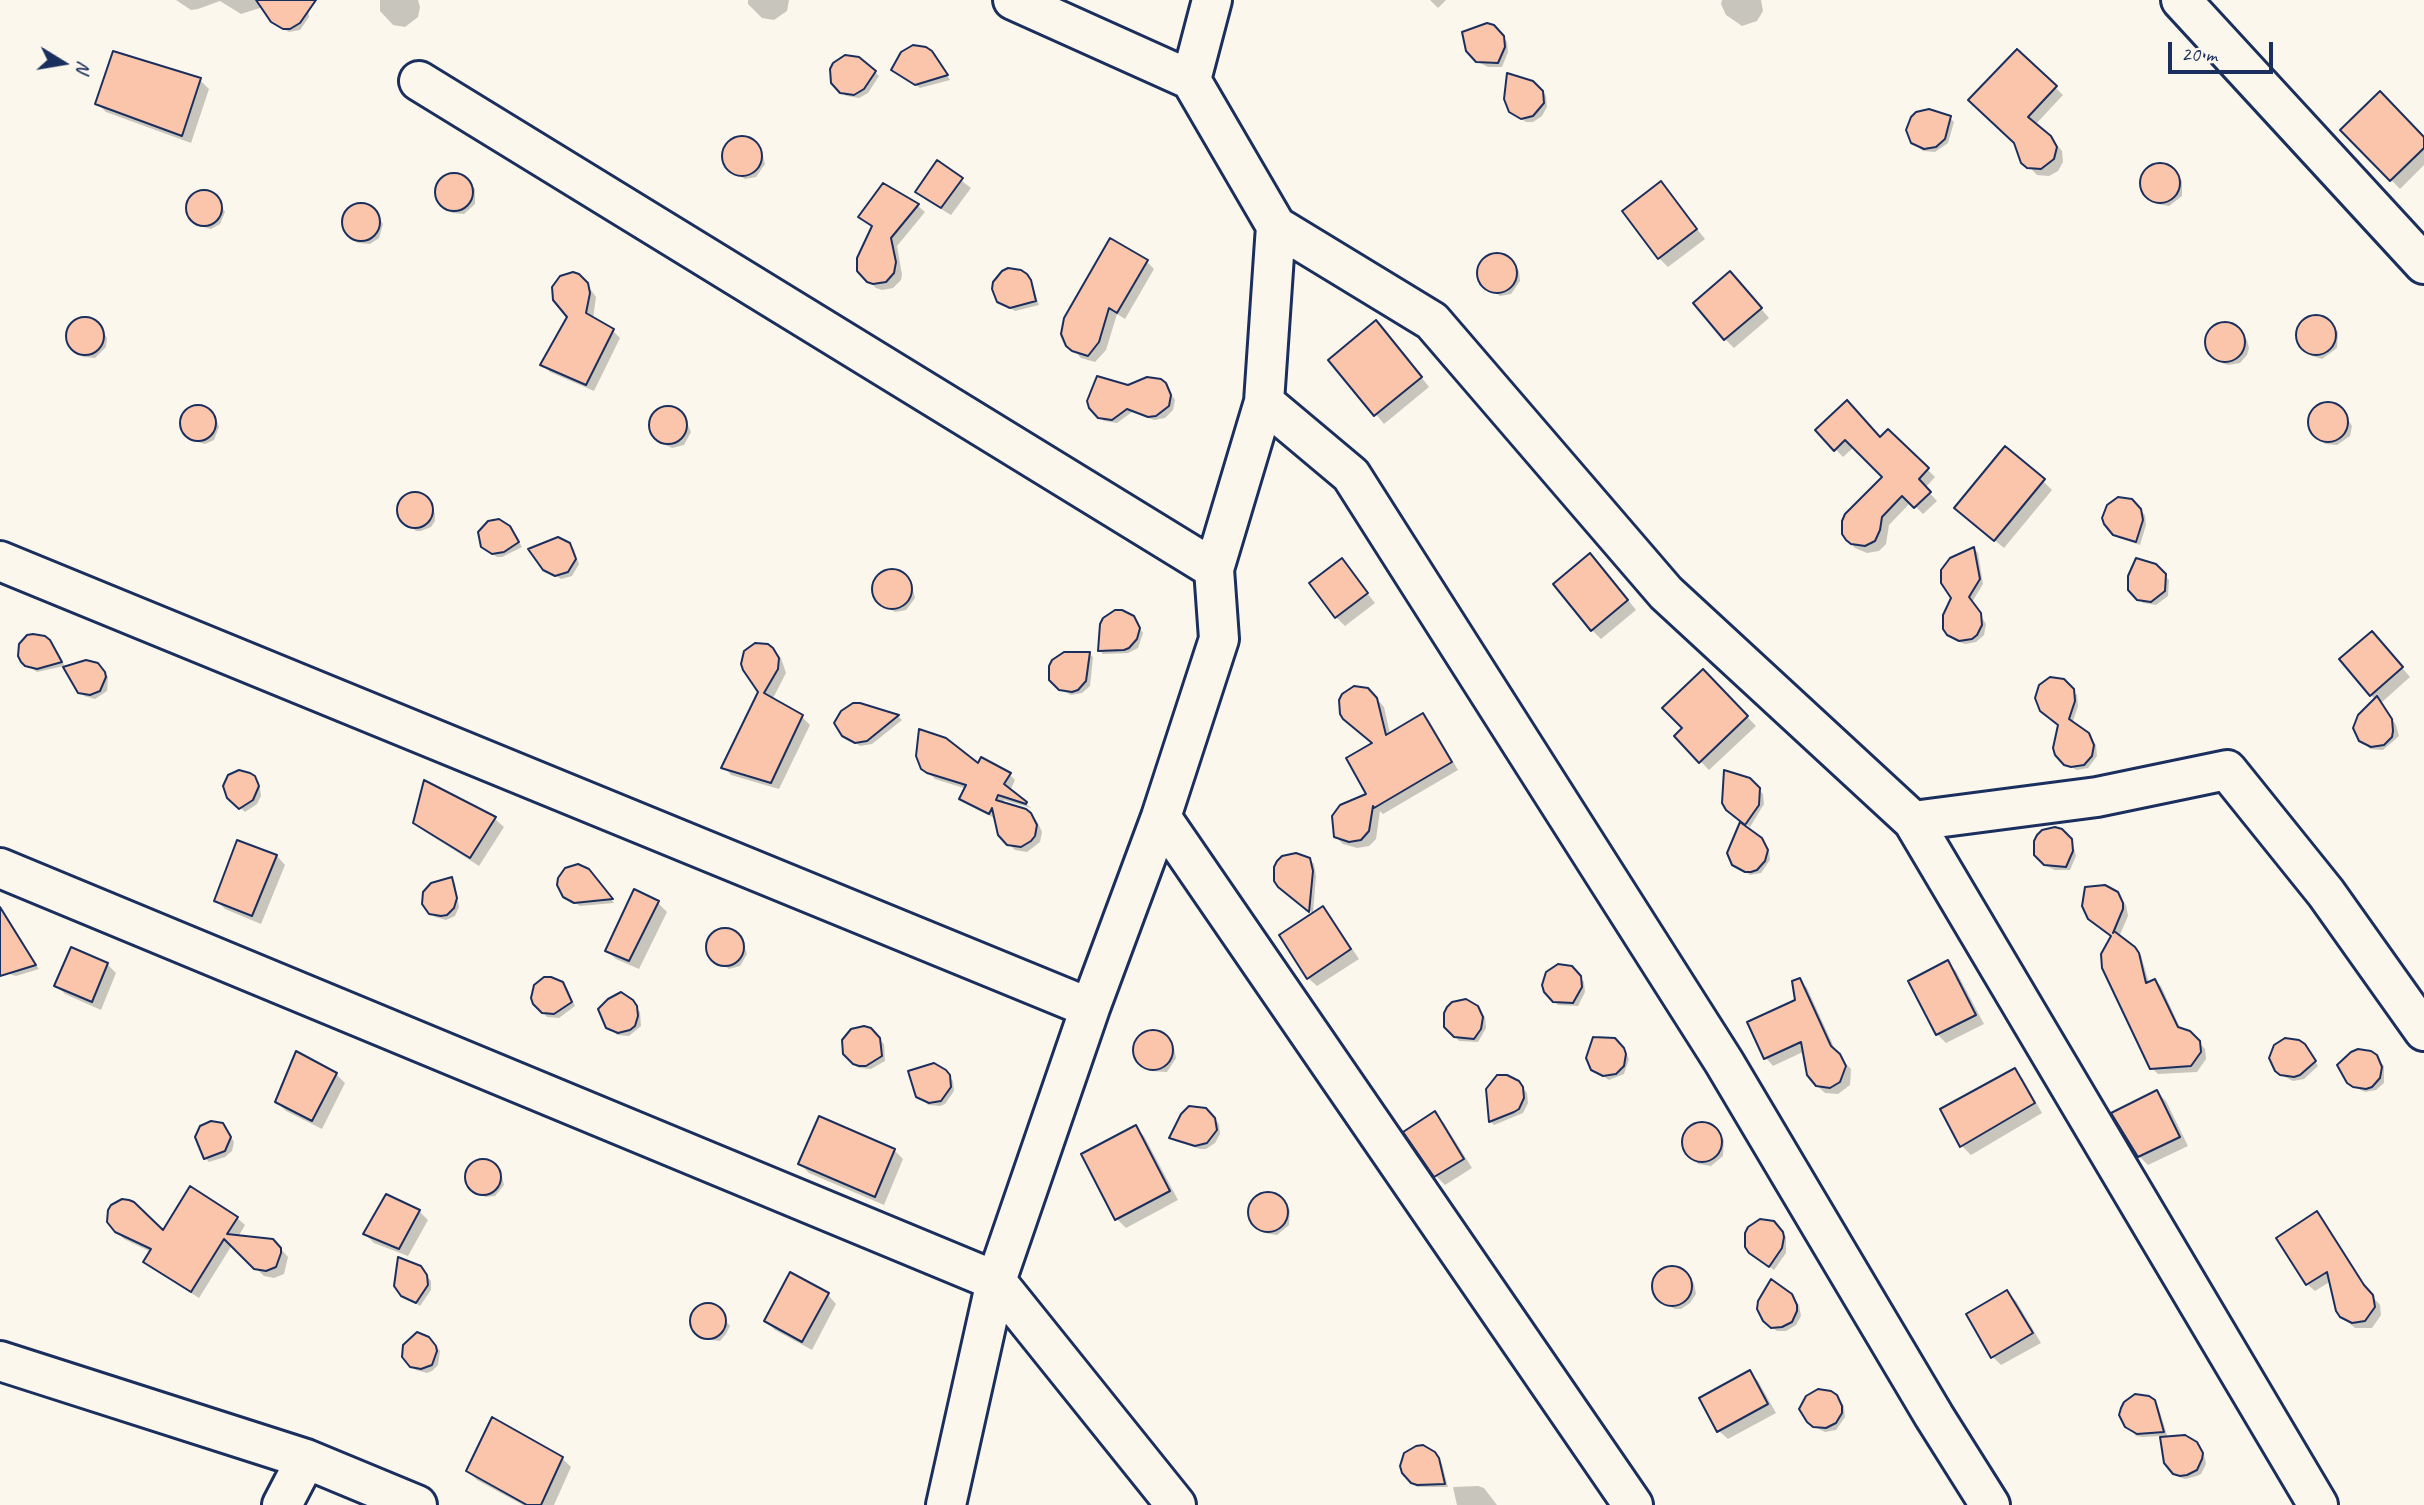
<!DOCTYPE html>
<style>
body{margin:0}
#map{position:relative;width:2424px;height:1505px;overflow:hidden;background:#fbf7ec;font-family:Caveat,sans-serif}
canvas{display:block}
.north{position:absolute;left:28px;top:28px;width:70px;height:70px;-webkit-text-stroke:5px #fbf7ec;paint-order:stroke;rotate:101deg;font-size:19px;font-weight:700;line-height:28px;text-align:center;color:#1b2f5e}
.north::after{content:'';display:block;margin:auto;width:24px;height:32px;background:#1b2f5e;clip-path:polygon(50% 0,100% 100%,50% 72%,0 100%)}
.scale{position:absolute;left:2168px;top:42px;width:105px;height:32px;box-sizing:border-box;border:4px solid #1b2f5e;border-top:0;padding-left:9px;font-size:21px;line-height:24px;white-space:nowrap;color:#1b2f5e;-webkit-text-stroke:5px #fbf7ec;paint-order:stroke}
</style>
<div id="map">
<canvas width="2424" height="1505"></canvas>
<div class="north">N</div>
<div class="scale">20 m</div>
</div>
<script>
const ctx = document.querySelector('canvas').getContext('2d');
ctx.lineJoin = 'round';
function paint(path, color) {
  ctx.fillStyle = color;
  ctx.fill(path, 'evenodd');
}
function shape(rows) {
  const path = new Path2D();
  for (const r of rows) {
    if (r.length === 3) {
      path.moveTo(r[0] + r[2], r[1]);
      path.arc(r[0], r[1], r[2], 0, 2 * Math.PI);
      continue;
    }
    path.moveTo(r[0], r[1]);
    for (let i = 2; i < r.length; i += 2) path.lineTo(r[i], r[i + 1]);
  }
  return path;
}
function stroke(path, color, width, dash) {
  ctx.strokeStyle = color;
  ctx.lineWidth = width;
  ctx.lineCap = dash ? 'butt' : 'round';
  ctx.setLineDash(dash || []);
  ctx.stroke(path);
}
const shadow = shape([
 [176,0,302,0,308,7,309,17,300,30,289,32,277,26,263,7,241,14,220,1,198,9,191,10],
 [380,0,418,0,420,7,418,17,405,27,393,25,380,11],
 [748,0,789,0,787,11,774,20,762,18,748,4],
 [1430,0,1446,0,1438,8],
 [1722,0,1761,0,1763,11,1757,21,1742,26,1726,15,1721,4],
 [1493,27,1507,42,1508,52,1502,67,1488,67,1476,61],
 [2017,51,2063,95,2035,125,2050,137,2062,151,2063,162,2058,171,2049,176,2037,175,2019,156],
 [936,57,950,80,920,88,893,70],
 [875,72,879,76,868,93,859,98,846,96,832,82],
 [200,80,209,89,191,143,106,112,97,103],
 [1543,91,1546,96,1547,107,1542,116,1533,122,1526,122,1510,111],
 [1950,118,1954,122,1948,143,1935,152,1923,151,1913,142],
 [2343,130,2424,139,2424,165,2400,189],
 [744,138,761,148,765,164,756,177,745,179,728,169,725,163,725,151,732,140],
 [937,162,971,188,951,215,926,200,918,191],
 [2156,165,2169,167,2182,181,2182,196,2169,206,2157,204,2144,190,2143,177,2146,172],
 [449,175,462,176,475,189,475,204,464,214,452,213,439,200,437,194,440,182],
 [1661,184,1705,239,1668,267,1659,258],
 [883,186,918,206,925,212,897,246,902,275,901,280,893,288,882,290,876,288,868,280,873,228,860,217],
 [202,192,217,198,225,212,220,224,211,229,200,226,189,213,189,201,192,197],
 [356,206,368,207,373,210,383,224,379,238,370,244,358,243,354,240,343,224,347,213],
 [1493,255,1505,256,1519,271,1520,281,1511,294,1500,296,1483,285,1478,274,1482,262],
 [1147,262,1154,269,1125,319,1117,314,1106,350,1095,362,1081,358,1064,340],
 [583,279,596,297,593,319,612,330,620,338,594,391,550,372,542,364,569,317],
 [1031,280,1039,305,1015,311,999,301],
 [1739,283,1769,318,1734,348,1725,339],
 [2311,317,2324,318,2338,332,2337,348,2322,359,2312,356,2299,341,2298,329,2301,323],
 [86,318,97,323,107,338,106,347,95,358,83,357,69,343,68,331,75,321],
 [2221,324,2234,326,2247,340,2249,348,2247,355,2240,363,2228,365,2222,363,2209,349,2208,336,2216,326],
 [1385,331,1429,387,1384,424,1331,360],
 [1165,384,1175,400,1173,410,1165,418,1154,420,1132,412,1117,423,1104,421,1099,417,1128,387],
 [2328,403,2342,410,2352,426,2350,436,2337,445,2325,444,2311,429,2310,423,2314,412],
 [196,407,207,410,211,413,216,418,219,427,214,440,205,444,194,441,183,427,183,416,186,412],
 [670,408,685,418,691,432,684,445,672,448,661,443,651,427,651,421,658,411],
 [1817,430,1881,439,1888,431,1935,477,1925,488,1937,501,1923,514,1911,502,1889,525,1886,544,1879,551,1867,553,1855,548,1847,539,1885,477,1854,447,1843,457],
 [2043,481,2052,490,2004,548,1965,516],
 [418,494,432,505,435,514,435,521,431,527,421,531,416,531,407,524,402,520,399,509,408,496],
 [2131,500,2145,515,2146,525,2140,545,2119,538,2106,524],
 [513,532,522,547,502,557,497,557,488,551],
 [569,544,574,549,579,564,572,576,561,579,545,569],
 [1974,549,1978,553,1983,584,1972,602,1986,624,1984,635,1976,642,1965,644,1959,642,1945,628],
 [1342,561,1375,603,1345,626,1336,617],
 [1599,564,1636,610,1601,639,1592,630],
 [2155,565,2169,580,2168,596,2156,605,2143,603,2130,589],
 [894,571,911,582,915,598,906,610,895,612,879,602,874,590,874,584,882,574],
 [1133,618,1143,633,1138,648,1128,653,1103,654,1099,650],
 [2380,642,2410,677,2381,703,2396,725,2399,736,2383,750,2370,749,2357,734,2376,700,2371,695],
 [53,646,66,668,101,669,108,677,107,691,95,699,84,696,64,666,37,672,27,665],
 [772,650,781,658,786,673,772,700,802,717,810,725,779,789,731,775,724,767,760,692],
 [1089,654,1093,657,1090,686,1082,693,1071,695,1059,689],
 [1703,671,1756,726,1709,770,1676,736,1684,729],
 [2064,681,2077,695,2078,706,2072,724,2087,735,2096,745,2097,756,2088,768,2077,770,2065,764],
 [1372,693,1384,707,1390,734,1423,715,1430,722,1458,770,1383,814,1380,811,1376,839,1369,846,1357,848,1343,844,1335,836,1368,794,1374,744],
 [860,705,898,716,902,720,872,744,860,746,844,735],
 [919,762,979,766,1009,774,1015,780,1010,791,1031,808,1004,800,1003,804,1030,815,1037,821,1042,832,1040,842,1027,852,1015,850,999,834,996,819,967,804,962,798,967,789,935,779],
 [254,778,259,782,261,796,257,804,245,812,228,797],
 [1749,780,1763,794,1764,804,1750,827,1733,813],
 [495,819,504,827,479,866,424,831,415,822],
 [1761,839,1769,850,1770,860,1761,873,1750,875,1734,864],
 [2072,840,2076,856,2070,870,2055,870,2044,865],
 [238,843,277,856,285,865,261,924,225,909,216,900],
 [1309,859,1314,864,1316,876,1313,913,1285,891],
 [593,875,614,903,580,906,564,896],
 [451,879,455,883,459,907,455,916,446,920,435,917,426,908],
 [2117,893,2126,905,2128,916,2119,937,2141,955,2149,983,2155,981,2161,986,2181,1030,2189,1032,2205,1049,2206,1059,2197,1072,2158,1074,2152,1068,2113,937,2096,925],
 [658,903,667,912,639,969,616,959,607,951],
 [1322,908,1331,917,1359,959,1317,986,1308,978],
 [726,929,742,939,747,954,740,966,729,969,713,959,709,954,708,942,715,933],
 [0,943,23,946,39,969,16,976,6,973,0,967],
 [1947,962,1956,971,1984,1024,1946,1043,1937,1034,1910,981],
 [107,964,116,973,101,1010,65,994,56,985],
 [1571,967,1584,982,1585,992,1578,1006,1558,1005,1554,1001],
 [1799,980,1807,988,1838,1056,1851,1069,1850,1085,1838,1094,1825,1093,1812,1081,1805,1051,1773,1066,1766,1058,1750,1023,1797,1001],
 [562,983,567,988,575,1006,559,1018,547,1017,534,1003],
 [1472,1003,1485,1017,1486,1028,1478,1042,1459,1041,1446,1026],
 [636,1007,640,1012,641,1026,629,1036,617,1035,604,1021],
 [870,1030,884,1044,885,1061,871,1069,859,1068,845,1053],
 [1148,1032,1161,1033,1174,1048,1176,1058,1167,1072,1149,1071,1136,1057,1135,1044,1143,1034],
 [1624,1049,1629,1059,1624,1074,1609,1080,1592,1069],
 [2308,1050,2318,1066,2304,1079,2293,1081,2281,1075],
 [2376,1057,2384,1066,2384,1083,2376,1090,2365,1092,2353,1086],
 [940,1067,953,1081,954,1091,945,1104,940,1106,928,1105,914,1090],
 [2014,1070,2023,1079,2042,1113,1971,1155,1962,1146,1942,1110],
 [336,1074,345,1083,322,1129,286,1111,277,1102],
 [1518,1082,1527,1093,1528,1103,1523,1113,1494,1125,1491,1122,1487,1089],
 [2157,1092,2166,1101,2188,1146,2148,1165,2139,1156],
 [1211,1113,1219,1124,1220,1134,1215,1143,1206,1149,1200,1149,1175,1141,1171,1138],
 [1435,1114,1444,1123,1472,1168,1445,1185,1436,1176],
 [820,1118,894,1150,903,1159,884,1205,809,1173,800,1164],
 [1697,1125,1710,1126,1724,1140,1723,1156,1711,1166,1698,1164,1685,1149,1684,1137,1692,1127],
 [1135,1128,1144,1136,1178,1200,1126,1228,1117,1219,1083,1155],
 [227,1130,234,1142,232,1151,225,1157,209,1162,205,1158],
 [487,1161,501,1172,504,1185,495,1196,485,1197,470,1186,469,1170,476,1163],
 [1264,1194,1276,1195,1290,1210,1289,1225,1277,1235,1264,1233,1251,1219,1250,1206,1253,1200],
 [419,1211,428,1220,408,1256,374,1243,365,1234],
 [2317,1213,2324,1221,2371,1295,2380,1305,2381,1315,2372,1328,2355,1328,2341,1316,2331,1281,2315,1291,2307,1284],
 [237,1218,245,1225,238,1237,281,1249,288,1257,284,1274,274,1278,264,1276,232,1245,199,1298,153,1269,145,1261,151,1252,124,1239,116,1231,163,1232],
 [1773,1223,1786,1237,1786,1253,1774,1270,1755,1256],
 [1669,1268,1681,1269,1694,1283,1696,1294,1690,1303,1681,1309,1675,1309,1664,1303,1654,1286,1658,1274],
 [424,1272,431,1281,431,1290,420,1306,402,1295],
 [2007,1292,2016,1301,2041,1343,2001,1365,1993,1357],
 [828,1295,836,1304,812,1350,775,1330,766,1321],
 [1791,1295,1799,1305,1801,1316,1796,1325,1786,1331,1777,1331,1769,1325],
 [706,1305,716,1308,730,1326,726,1334,720,1341,704,1339,692,1326,693,1315,700,1307],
 [433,1343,440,1351,438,1365,432,1371,427,1373,416,1370,411,1366],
 [1749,1372,1758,1381,1776,1413,1728,1439,1719,1431],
 [1836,1396,1844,1406,1845,1417,1836,1430,1825,1432,1813,1426],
 [2153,1401,2158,1406,2168,1438,2191,1439,2204,1454,2206,1464,2201,1474,2197,1476,2185,1479,2179,1477,2165,1462,2161,1436,2142,1437,2136,1436,2123,1421],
 [1429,1449,1442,1464,1448,1487,1417,1487,1403,1472],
 [562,1458,571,1467,554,1505,523,1505,477,1480,468,1471],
 [1478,1486,1484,1488,1497,1505,1457,1505,1453,1487]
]);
const building = shape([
 [256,0,316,0,300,23,290,29,283,29,271,22,256,0],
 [1487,23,1494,25,1504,36,1505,47,1498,63,1476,62,1466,51,1462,32,1487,23],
 [913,45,926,47,932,51,948,75,915,85,891,70,901,52,913,45],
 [2017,49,2057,86,2028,117,2051,136,2057,147,2054,159,2041,169,2027,168,2021,163,2014,143,1968,100,2017,49],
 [113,51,201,78,182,136,95,104,113,51],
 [845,55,859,57,876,71,864,89,854,95,840,93,831,83,830,69,833,63,845,55],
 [1507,73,1533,81,1543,91,1544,103,1533,116,1521,119,1509,112,1504,99,1507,73],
 [2380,91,2424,137,2424,148,2390,181,2340,130,2380,91],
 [1929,109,1951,116,1945,139,1936,147,1924,149,1911,143,1906,130,1911,117,1916,112,1929,109],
 [742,156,20],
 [937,160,963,178,941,208,915,192,937,160],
 [2160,183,20],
 [454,192,19],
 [1661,181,1697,229,1658,259,1622,211,1661,181],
 [883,183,919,204,891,238,896,262,894,273,886,282,873,284,867,282,857,271,857,258,872,226,858,217,883,183],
 [204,208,18],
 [361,222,19],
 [1110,238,1148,260,1117,313,1109,308,1099,342,1088,356,1072,351,1066,346,1061,334,1064,318,1110,238],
 [1497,273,20],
 [1008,268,1021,270,1027,274,1031,280,1036,301,1010,308,997,302,992,289,993,282,1002,271,1008,268],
 [1730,271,1762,308,1724,340,1693,303,1730,271],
 [573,272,579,274,588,283,590,293,586,313,614,329,586,385,540,365,567,317,553,300,552,287,560,276,573,272],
 [2316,335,20],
 [85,336,19],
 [1376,320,1422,377,1374,416,1328,360,1376,320],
 [2225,342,20],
 [1097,376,1128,385,1147,377,1161,379,1166,383,1171,395,1169,406,1156,416,1148,417,1127,409,1112,420,1098,418,1089,408,1087,401,1097,376],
 [1847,400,1880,437,1888,429,1929,468,1919,479,1931,492,1914,508,1902,496,1882,517,1880,530,1875,541,1865,546,1851,544,1846,540,1842,534,1842,521,1845,514,1882,477,1845,440,1834,451,1815,430,1847,400],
 [2328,422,20],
 [198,423,18],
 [668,425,19],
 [2005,446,2045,479,1994,541,1954,508,2005,446],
 [415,510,18],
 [2118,497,2132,499,2141,509,2143,520,2136,542,2113,535,2104,524,2102,518,2107,505,2118,497],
 [499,519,510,526,519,542,504,552,492,554,481,547,478,532,488,521,499,519],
 [558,537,570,543,576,559,568,572,555,576,543,570,528,549,558,537],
 [1974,547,1980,579,1969,597,1981,613,1982,625,1977,635,1972,639,1959,641,1947,635,1943,629,1943,615,1951,598,1941,583,1941,570,1950,558,1974,547],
 [1590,553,1628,600,1591,631,1553,584,1590,553],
 [1342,558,1368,593,1335,618,1309,583,1342,558],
 [2136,558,2156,564,2166,574,2165,591,2151,602,2137,600,2128,590,2128,576,2136,558],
 [892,589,20],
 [1115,610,1122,610,1134,616,1140,628,1137,639,1129,648,1124,650,1098,651,1100,624,1103,618,1115,610],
 [2372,631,2403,667,2370,696,2339,659,2372,631],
 [33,634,45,636,50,640,62,662,37,669,25,666,21,662,18,656,19,644,27,635,33,634],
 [755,643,768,644,773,648,779,658,778,669,764,693,803,715,771,783,721,768,758,692,743,670,741,664,744,651,755,643],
 [1064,652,1090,652,1086,681,1078,690,1072,692,1059,690,1049,680,1049,666,1052,660,1064,652],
 [86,660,98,663,105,672,106,677,100,691,90,695,78,693,63,667,86,660],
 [1703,669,1748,716,1699,763,1674,736,1682,728,1662,708,1703,669],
 [2050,677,2064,679,2074,689,2075,701,2069,719,2089,733,2094,745,2092,756,2084,765,2071,767,2064,765,2055,755,2053,748,2058,725,2040,711,2035,698,2039,685,2050,677],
 [1354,686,1368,688,1377,698,1386,735,1423,713,1452,762,1374,808,1373,806,1369,831,1361,840,1349,842,1334,837,1332,816,1340,805,1366,794,1346,758,1372,743,1343,719,1340,714,1339,700,1342,694,1354,686],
 [2377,696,2392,719,2393,731,2392,737,2384,745,2371,747,2359,741,2353,728,2358,715,2377,696],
 [853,703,860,703,899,715,867,741,855,743,842,736,834,723,841,711,853,703],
 [919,729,946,738,978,763,981,757,1011,773,1004,784,1027,802,1026,804,998,795,996,800,1026,809,1031,813,1037,825,1035,836,1031,841,1021,847,1007,845,998,835,992,808,989,814,959,799,966,785,927,773,921,769,916,756,919,729],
 [239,770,250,773,255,776,259,786,253,800,239,809,227,798,223,786,228,775,239,770],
 [1724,770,1750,778,1760,788,1759,805,1745,825,1726,810,1722,803,1724,770],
 [424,780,496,817,470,858,413,823,424,780],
 [1740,822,1762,838,1768,850,1765,861,1757,870,1751,872,1745,872,1732,865,1727,853,1740,822],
 [2055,827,2062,829,2072,839,2073,851,2066,867,2044,865,2034,855,2034,841,2037,835,2042,830,2055,827],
 [237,840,277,855,252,916,214,901,237,840],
 [1296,853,1310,858,1313,871,1309,912,1278,887,1274,881,1274,867,1277,861,1282,856,1296,853],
 [578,864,589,869,613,899,574,903,563,897,557,885,558,878,565,868,578,864],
 [452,877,457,898,454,908,447,915,441,916,429,914,422,904,423,892,431,883,452,877],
 [2105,885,2118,892,2123,903,2123,909,2113,933,2114,931,2135,947,2139,953,2146,983,2155,979,2178,1027,2190,1031,2200,1041,2201,1052,2191,1066,2150,1069,2102,968,2101,954,2111,936,2088,919,2082,906,2085,887,2105,885],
 [634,889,659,901,629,961,605,951,634,889],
 [1323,906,1351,949,1307,979,1279,935,1323,906],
 [0,907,36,965,0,976,0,907],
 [725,947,19],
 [71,947,108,963,92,1002,54,986,71,947],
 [1948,960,1976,1015,1936,1035,1908,981,1948,960],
 [1558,964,1572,966,1581,976,1582,987,1573,1003,1553,1002,1544,992,1542,985,1546,972,1558,964],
 [544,977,551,977,563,982,572,1002,554,1014,542,1013,533,1004,531,998,534,985,544,977],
 [1800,978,1831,1046,1840,1054,1846,1066,1840,1082,1830,1088,1816,1086,1807,1075,1801,1042,1764,1059,1747,1022,1795,1000,1792,981,1800,978],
 [621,992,633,1000,637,1006,638,1016,635,1026,630,1030,618,1033,606,1028,598,1009,608,999,621,992],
 [1466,999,1478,1006,1483,1017,1481,1029,1474,1039,1454,1037,1444,1027,1444,1013,1447,1007,1452,1002,1466,999],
 [864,1026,871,1028,880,1038,882,1056,866,1066,859,1066,853,1064,843,1054,842,1040,851,1029,864,1026],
 [1153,1050,20],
 [1593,1037,1615,1038,1624,1048,1626,1054,1624,1066,1616,1074,1603,1076,1591,1070,1586,1058,1593,1037],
 [2285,1038,2299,1040,2305,1044,2316,1061,2300,1075,2294,1077,2280,1075,2275,1071,2269,1058,2274,1045,2285,1038],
 [2358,1049,2371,1051,2377,1055,2382,1067,2380,1078,2372,1087,2366,1089,2353,1087,2347,1083,2337,1065,2351,1052,2358,1049],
 [296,1051,337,1073,312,1121,275,1102,296,1051],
 [934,1063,946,1070,950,1075,951,1087,941,1101,929,1103,916,1097,908,1071,934,1063],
 [2015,1068,2035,1103,1960,1147,1940,1109,2015,1068],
 [1497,1075,1507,1075,1519,1081,1523,1087,1524,1098,1519,1109,1514,1112,1489,1122,1486,1089,1497,1075],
 [2157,1090,2180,1137,2138,1157,2111,1113,2157,1090],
 [1189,1106,1206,1108,1215,1118,1217,1130,1207,1143,1195,1146,1169,1138,1181,1114,1189,1106],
 [1435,1111,1464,1159,1434,1177,1403,1132,1435,1111],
 [819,1116,895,1149,875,1197,798,1164,819,1116],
 [211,1121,223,1123,231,1137,225,1151,204,1159,195,1137,200,1126,211,1121],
 [1702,1142,20],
 [1136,1125,1170,1191,1115,1220,1081,1154,1136,1125],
 [483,1177,18],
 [190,1186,238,1217,227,1234,273,1239,281,1248,281,1253,276,1267,266,1271,254,1269,224,1239,191,1292,143,1262,151,1249,115,1232,107,1222,108,1210,111,1205,122,1199,129,1200,134,1202,163,1230,190,1186],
 [1268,1212,20],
 [386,1194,420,1210,399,1249,363,1234,386,1194],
 [2317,1211,2364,1285,2373,1295,2375,1307,2365,1321,2352,1323,2340,1317,2336,1311,2327,1272,2306,1285,2276,1238,2317,1211],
 [1760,1219,1774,1221,1783,1232,1784,1237,1782,1248,1769,1267,1749,1253,1745,1247,1745,1233,1748,1227,1760,1219],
 [398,1257,421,1266,427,1275,428,1285,416,1303,401,1296,394,1286,398,1257],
 [1672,1286,20],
 [790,1272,829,1293,802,1342,764,1321,790,1272],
 [1771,1279,1792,1294,1797,1305,1797,1311,1792,1322,1782,1327,1771,1328,1763,1321,1757,1309,1758,1301,1771,1279],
 [2007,1290,2033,1333,1991,1358,1966,1314,2007,1290],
 [708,1321,18],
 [417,1332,429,1337,436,1346,437,1351,432,1365,421,1369,410,1367,402,1357,403,1345,417,1332],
 [1750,1370,1768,1404,1717,1432,1699,1398,1750,1370],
 [1818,1389,1831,1391,1837,1395,1842,1406,1842,1413,1836,1423,1826,1428,1813,1427,1807,1422,1799,1409,1806,1396,1818,1389],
 [2135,1394,2149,1396,2155,1400,2164,1432,2137,1434,2125,1427,2119,1415,2121,1408,2124,1402,2135,1394],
 [492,1417,563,1457,541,1505,527,1505,466,1471,492,1417],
 [2185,1435,2197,1442,2203,1453,2202,1459,2197,1470,2187,1475,2180,1476,2173,1474,2164,1463,2160,1437,2185,1435],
 [1423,1445,1435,1452,1439,1458,1445,1484,1417,1485,1411,1483,1402,1473,1400,1466,1404,1453,1416,1446,1423,1445]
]);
const minor = shape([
 [1013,0,1191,80],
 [2181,0,2424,264],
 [419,81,1214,569],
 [1276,226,1432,321,1666,593,1913,821,2318,1505],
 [1264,402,1351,475,1724,1062,1934,1416,1990,1505],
 [0,561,1090,1008],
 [1161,817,1633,1505],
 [1913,821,2097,797,2227,770,2326,893,2424,1031],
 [0,868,996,1281,1176,1505],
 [0,1361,306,1459,417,1505],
 [282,1505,306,1459],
 [946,1505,996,1281,1090,1008,1161,817,1219,639,1214,569,1264,402,1276,226,1191,80,1212,0]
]);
paint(shadow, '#0003');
paint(building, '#fac5ab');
stroke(building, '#1b2f5e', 2);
stroke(minor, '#1b2f5e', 44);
stroke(minor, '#fbf7ec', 38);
</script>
